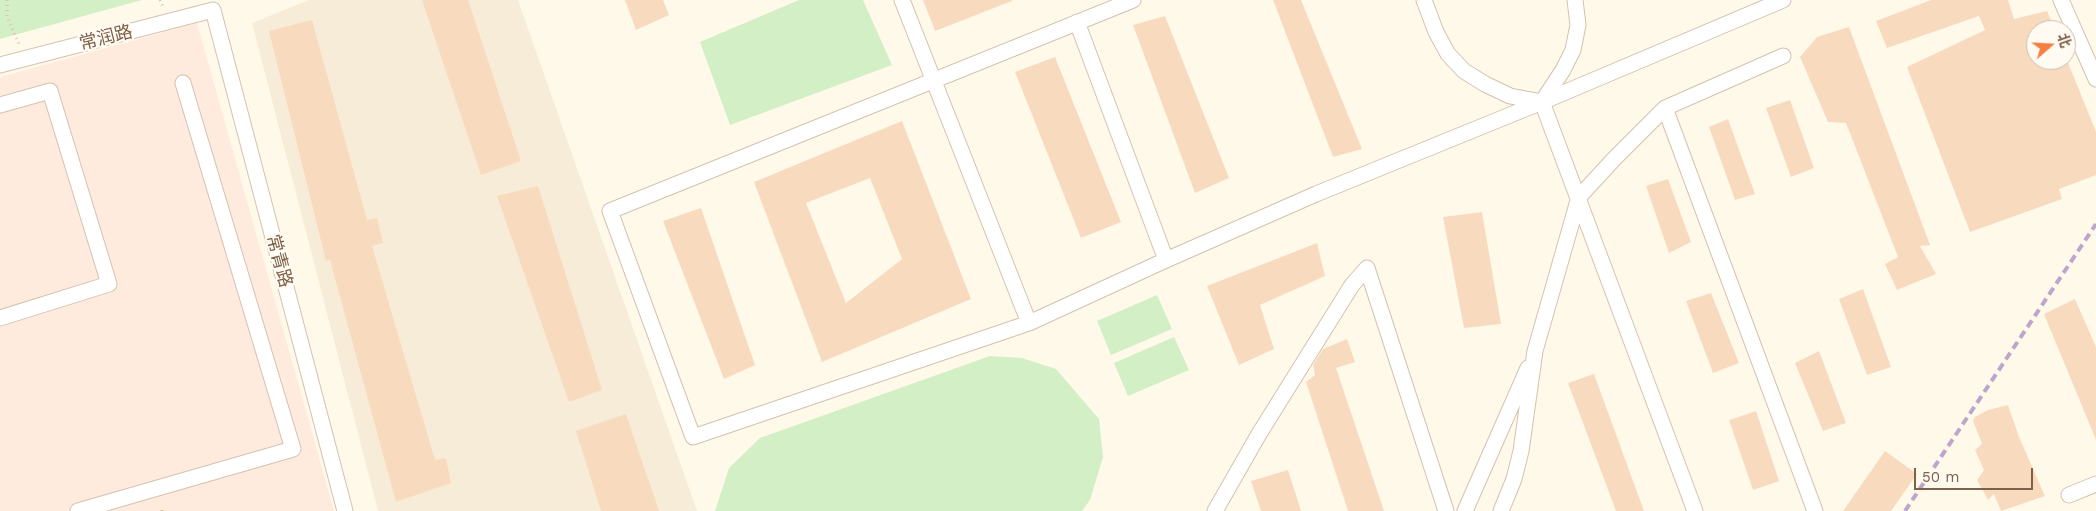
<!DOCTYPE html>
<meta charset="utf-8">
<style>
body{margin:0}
#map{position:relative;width:2096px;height:511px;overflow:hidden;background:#fff9ea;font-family:"Work Sans","Noto Sans SC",sans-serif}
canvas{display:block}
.north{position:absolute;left:2026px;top:20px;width:50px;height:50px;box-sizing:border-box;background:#fffbf3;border:1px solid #cbbdaf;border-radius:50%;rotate:71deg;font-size:14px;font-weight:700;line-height:20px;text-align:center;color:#7e6149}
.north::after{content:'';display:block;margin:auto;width:18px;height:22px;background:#f57e42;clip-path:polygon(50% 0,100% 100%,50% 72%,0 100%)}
.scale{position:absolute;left:1914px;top:468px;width:119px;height:22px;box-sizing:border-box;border:2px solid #7e6149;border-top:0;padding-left:6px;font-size:15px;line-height:18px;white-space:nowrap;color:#7e6149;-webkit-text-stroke:4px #fffbf3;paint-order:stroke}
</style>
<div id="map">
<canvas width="2096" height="511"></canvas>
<div class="north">北</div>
<div class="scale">50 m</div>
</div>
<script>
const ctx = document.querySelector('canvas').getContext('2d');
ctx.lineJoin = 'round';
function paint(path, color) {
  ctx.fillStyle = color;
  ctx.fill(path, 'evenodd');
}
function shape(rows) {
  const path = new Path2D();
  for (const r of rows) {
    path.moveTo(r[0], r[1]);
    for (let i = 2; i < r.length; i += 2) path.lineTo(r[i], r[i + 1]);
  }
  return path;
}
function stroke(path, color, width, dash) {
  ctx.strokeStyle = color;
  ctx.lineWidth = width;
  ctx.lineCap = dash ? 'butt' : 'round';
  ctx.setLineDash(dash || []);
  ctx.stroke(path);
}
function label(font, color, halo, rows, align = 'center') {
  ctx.font = font + ' "Work Sans","Noto Sans SC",sans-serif';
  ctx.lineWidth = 4.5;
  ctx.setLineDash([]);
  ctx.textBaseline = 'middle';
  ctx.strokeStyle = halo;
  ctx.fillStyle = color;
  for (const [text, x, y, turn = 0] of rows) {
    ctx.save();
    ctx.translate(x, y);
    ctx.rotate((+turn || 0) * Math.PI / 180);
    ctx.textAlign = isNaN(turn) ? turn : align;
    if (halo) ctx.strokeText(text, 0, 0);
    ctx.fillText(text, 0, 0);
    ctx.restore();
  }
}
const residential = shape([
 [309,0,518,0,697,511,378,511,252,23]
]);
const commercial = shape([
 [197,23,334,511,0,511,0,77]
]);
const green = shape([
 [0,0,142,0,0,39],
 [799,0,863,0,892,65,730,125,700,42],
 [1157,295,1172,329,1111,355,1097,321],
 [1174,337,1189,370,1128,396,1114,363],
 [990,356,1022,358,1056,369,1099,419,1103,457,1090,500,1082,511,715,511,729,468,760,438]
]);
const building = shape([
 [422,0,468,0,521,161,481,175],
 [625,0,663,0,669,15,636,30],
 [923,0,1012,0,1012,1,935,31],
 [1273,0,1301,0,1362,149,1333,157],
 [1931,0,2008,0,2014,19,2047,11,2055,30,2036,30,2036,60,2067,60,2096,132,2096,175,2059,189,2062,199,1970,232,1907,67,1985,30,1979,16,1887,48,1876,21],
 [1165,16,1229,178,1195,193,1133,25],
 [312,20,367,220,377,218,383,243,372,246,435,460,446,458,451,483,396,502,330,260,326,261,269,31],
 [1849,27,1930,245,1920,246,1936,274,1897,290,1885,264,1898,257,1846,123,1828,122,1800,57,1817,37],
 [1055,57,1121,222,1081,238,1015,72],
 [1790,100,1814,168,1791,177,1766,108],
 [1728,119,1755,194,1735,200,1709,127],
 [902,121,971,299,822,362,754,182],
 [870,178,902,259,846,303,806,203],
 [1668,179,1691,242,1669,253,1646,186],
 [538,186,602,390,569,402,497,196],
 [701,208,755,365,724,379,663,221],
 [1482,212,1501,324,1464,328,1443,217],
 [1317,243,1325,276,1260,305,1274,349,1239,365,1207,286],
 [1863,289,1891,367,1867,375,1839,299],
 [1711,293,1739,363,1713,373,1686,301],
 [2075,299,2096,347,2096,440,2044,314],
 [1347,339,1355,362,1336,368,1384,511,1348,511,1306,382,1315,375,1313,365,1323,349],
 [1819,351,1846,423,1823,431,1795,363],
 [1594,374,1644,511,1616,511,1568,383],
 [2008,405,2019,437,2045,496,2001,511,1994,494,1988,500,1977,480,1984,470,1975,450,1982,444,1973,421,1975,417,1988,410],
 [1756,411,1779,481,1753,490,1729,420],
 [626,414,659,511,601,511,576,431],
 [1885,451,1917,474,1891,511,1843,511],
 [1288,470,1301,511,1261,511,1251,481]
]);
const path = shape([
 [7,0,7,17,19,44],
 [160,0,164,9],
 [162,510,162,511]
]);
const minor = shape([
 [902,0,1029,323],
 [1133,0,610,211,693,437,1029,323,1166,260,1316,194,1542,102,1783,0],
 [1424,0,1436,32,1448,54,1464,71,1485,84,1510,96,1542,102],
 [2061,0,2096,79],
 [1077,22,1166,260],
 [0,65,213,10,345,511],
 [1542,102,1695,511],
 [1542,102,1563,70,1573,50,1578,25,1575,0],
 [0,105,50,91,109,284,0,318],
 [1665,108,1783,56],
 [2069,495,2096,484],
 [78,511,293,449,183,83],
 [1215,511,1259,434,1352,285,1367,268,1446,511],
 [1465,511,1528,368],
 [1501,511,1514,479,1521,451,1535,351,1579,197,1614,159,1665,108,1815,511]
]);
const rail = shape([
 [1905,511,2096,224]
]);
const streetNames = [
 ["常润路",106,38,-14],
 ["常青路",279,261,75]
];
paint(residential, '#f7ecd7');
paint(commercial, '#ffebde');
paint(green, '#d2efc5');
paint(building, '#f8dbbe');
stroke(minor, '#d4c2ad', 17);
stroke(path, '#debfa0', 3, [1, 4]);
stroke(minor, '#fff', 15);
stroke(rail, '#bea5cc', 4, [8, 5]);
label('18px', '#7e6149', '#fffbf3', streetNames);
</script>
